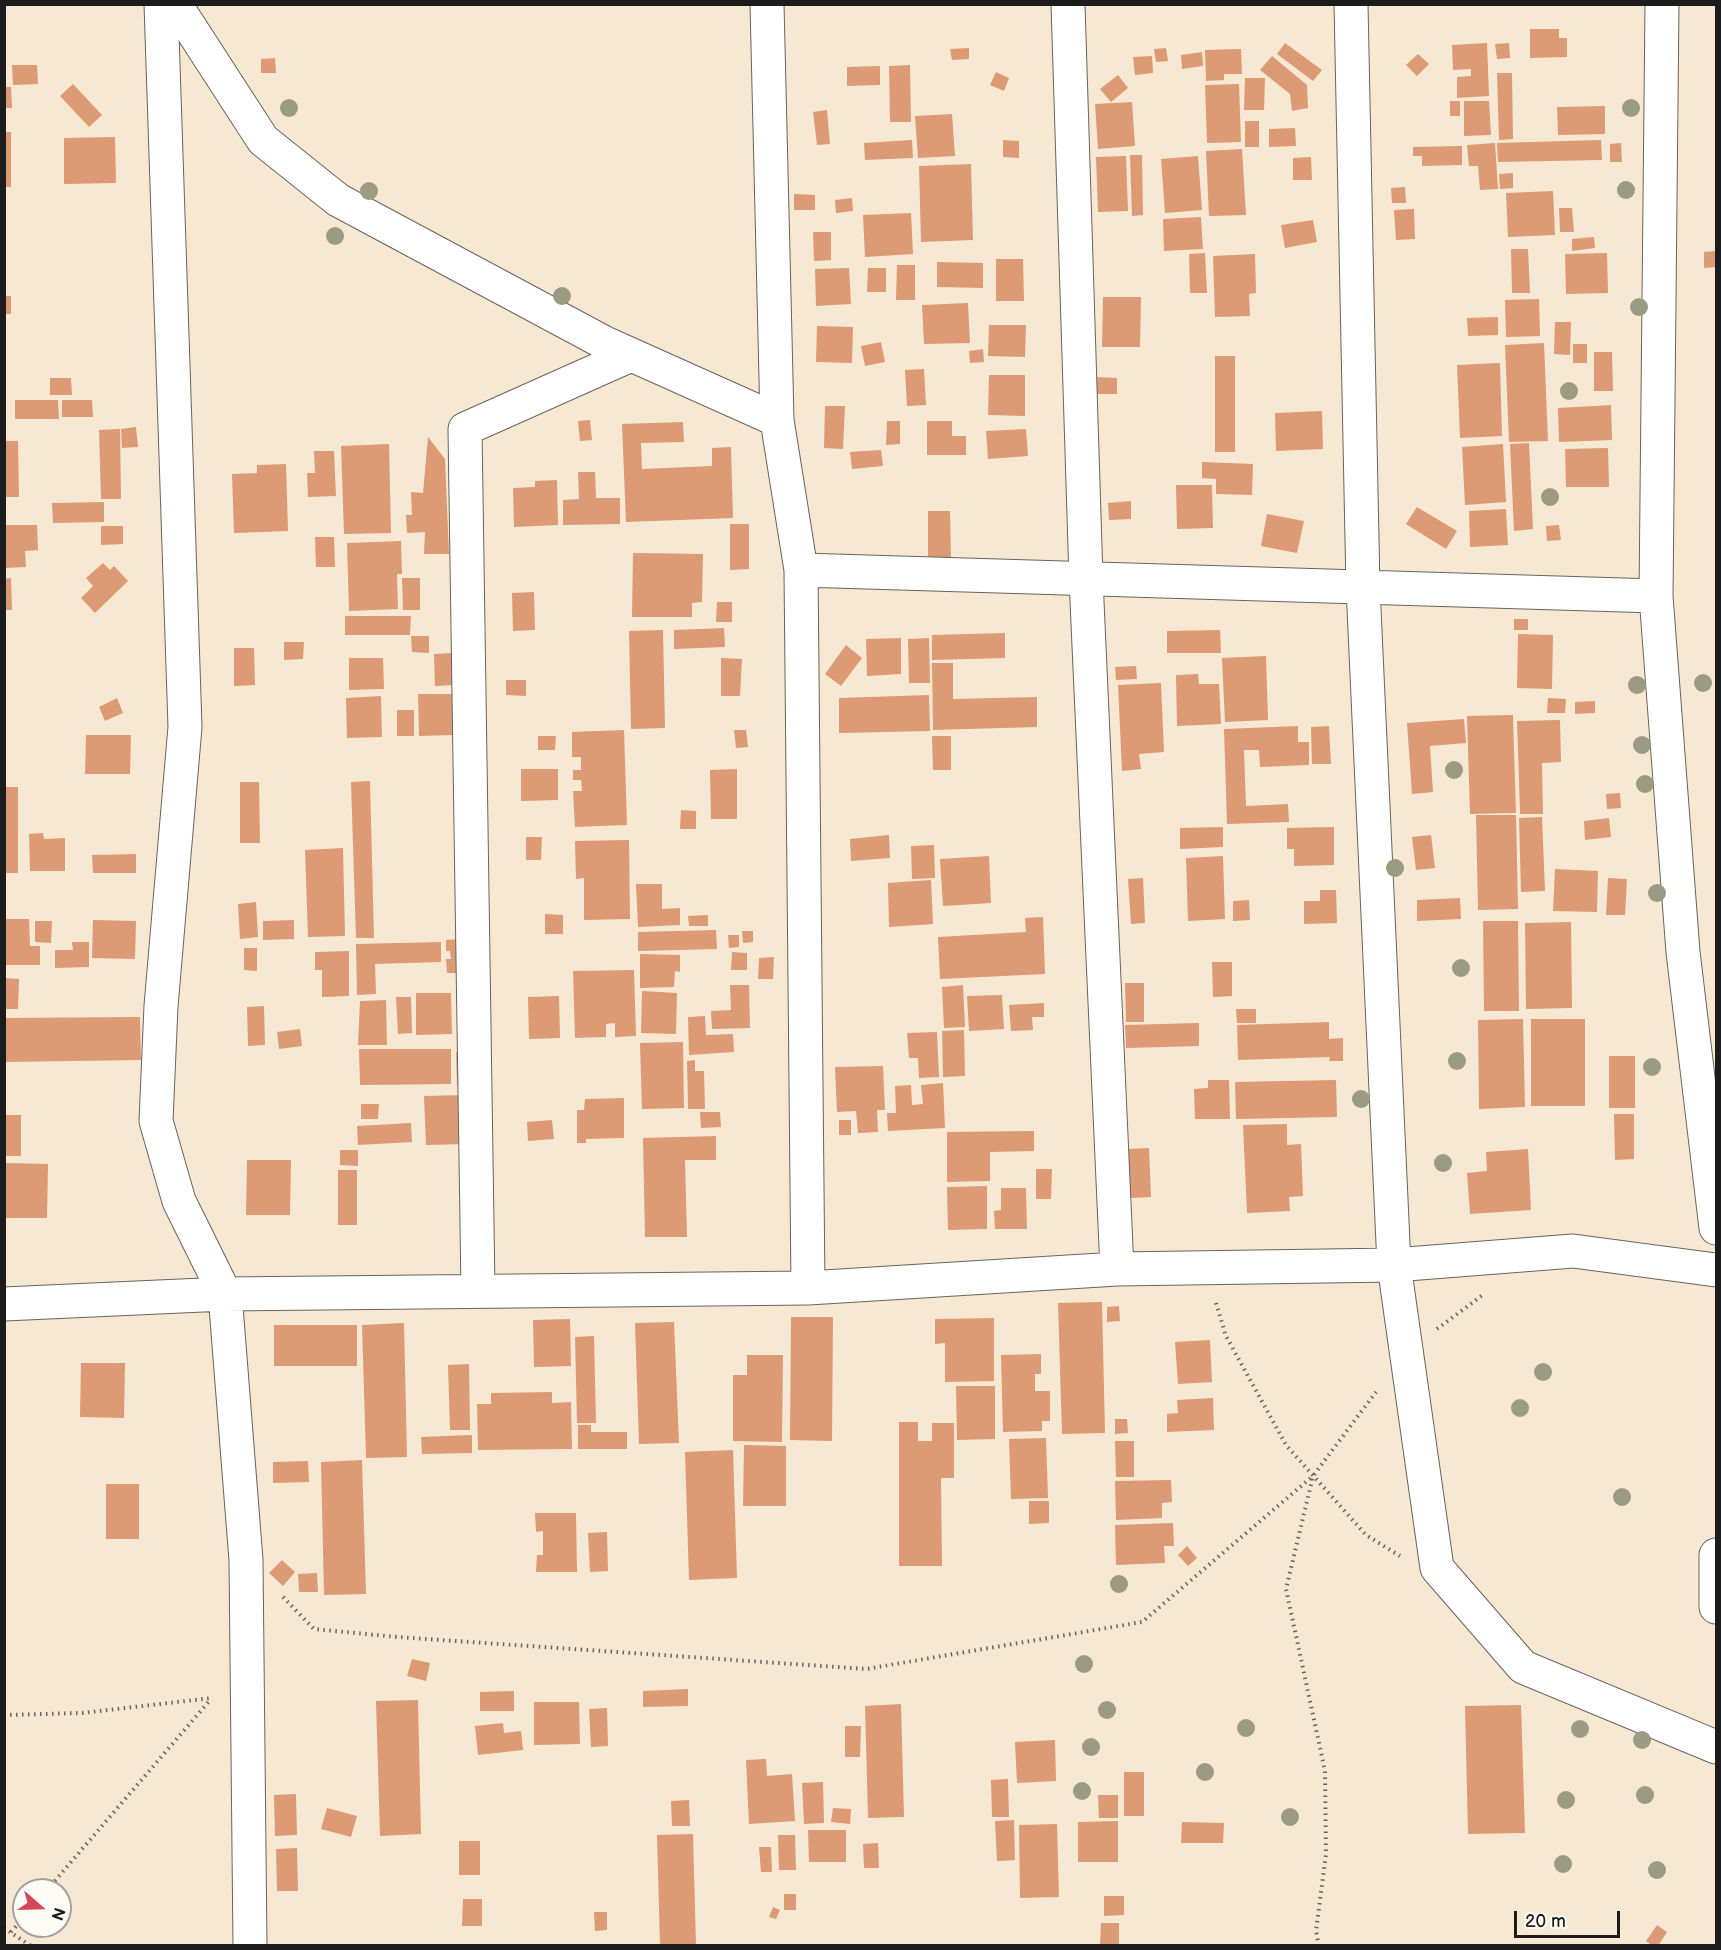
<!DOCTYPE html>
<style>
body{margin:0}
#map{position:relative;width:1721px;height:1950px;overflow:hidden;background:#f7e8d3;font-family:"Balsamiq Sans",sans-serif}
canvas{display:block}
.frame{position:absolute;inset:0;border:6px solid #1c1c1c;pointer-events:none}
.north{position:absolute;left:12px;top:1878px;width:60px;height:60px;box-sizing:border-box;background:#fdfcf7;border:2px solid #a3a29f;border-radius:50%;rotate:110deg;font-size:16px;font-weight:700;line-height:24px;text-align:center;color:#1c1c1c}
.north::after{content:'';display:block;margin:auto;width:21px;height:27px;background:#d1495b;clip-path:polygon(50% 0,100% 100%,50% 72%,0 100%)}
.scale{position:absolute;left:1514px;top:1911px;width:106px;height:27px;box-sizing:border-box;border:3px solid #1c1c1c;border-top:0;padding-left:8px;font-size:18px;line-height:21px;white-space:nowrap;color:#1c1c1c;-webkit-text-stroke:4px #fdfcf7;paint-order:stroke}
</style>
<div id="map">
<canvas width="1721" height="1950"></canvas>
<div class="frame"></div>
<div class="north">N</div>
<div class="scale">20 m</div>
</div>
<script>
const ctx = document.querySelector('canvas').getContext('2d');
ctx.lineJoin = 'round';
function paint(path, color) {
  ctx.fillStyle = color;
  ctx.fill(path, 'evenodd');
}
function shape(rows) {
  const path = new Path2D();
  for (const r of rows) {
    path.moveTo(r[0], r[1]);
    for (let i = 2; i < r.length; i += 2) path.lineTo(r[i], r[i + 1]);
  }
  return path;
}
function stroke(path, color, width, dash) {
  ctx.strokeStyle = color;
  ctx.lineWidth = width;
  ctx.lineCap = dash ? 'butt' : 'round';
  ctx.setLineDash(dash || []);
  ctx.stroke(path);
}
const building = shape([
 [1530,29,1559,29,1559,38,1567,38,1567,57,1530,58],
 [1285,43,1322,70,1313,81,1277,54],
 [1487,43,1489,96,1457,98,1457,77,1471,76,1471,69,1453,70,1452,45],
 [1509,43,1510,58,1497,59,1495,44],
 [969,48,969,59,952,60,950,49],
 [1166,48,1168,61,1156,62,1154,49],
 [1241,49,1242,74,1224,74,1224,80,1206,81,1205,50],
 [1202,52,1203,66,1182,69,1181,55],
 [1418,54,1429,64,1417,76,1406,65],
 [1152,56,1153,73,1135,75,1133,57],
 [1272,56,1307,85,1308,108,1292,111,1290,94,1260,70],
 [275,58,276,73,261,73,261,59],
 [12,65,37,65,38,84,13,85],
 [910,65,911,122,890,122,889,66],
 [880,66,880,85,847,86,847,67],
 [996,72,1009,78,1004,91,990,85],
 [1497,73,1512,73,1513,139,1499,140],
 [1118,75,1128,88,1111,102,1100,89],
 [1245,78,1265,78,1264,110,1244,110],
 [73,84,102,115,89,127,60,96],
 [1239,84,1241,142,1207,143,1205,85],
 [4,87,11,87,12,108,4,108],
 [1450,101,1460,101,1460,116,1450,116],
 [1464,101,1489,101,1491,135,1464,136],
 [1132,102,1135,146,1098,149,1095,104],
 [1605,106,1605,134,1558,135,1557,107],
 [827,110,830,144,817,145,813,112],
 [952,114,955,156,918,158,915,116],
 [1245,121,1259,121,1259,147,1245,147],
 [1295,128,1296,146,1269,147,1269,129],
 [4,132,11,132,11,187,4,187],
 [115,137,116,183,64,184,64,138],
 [912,140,913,158,865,160,864,143],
 [1003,140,1019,141,1019,158,1003,157],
 [1601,140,1602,160,1498,162,1497,143],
 [1495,143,1498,189,1480,190,1478,166,1469,166,1467,145],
 [1621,143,1622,162,1610,162,1610,144],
 [1462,146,1462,165,1422,166,1422,156,1413,156,1413,147],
 [1242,149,1246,215,1209,216,1206,151],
 [1130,155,1142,155,1143,215,1132,216],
 [1126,156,1128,211,1098,212,1096,157],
 [1198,156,1202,210,1165,213,1161,159],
 [1311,157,1312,180,1293,180,1293,158],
 [971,164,973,240,921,242,919,166],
 [1513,173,1513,188,1500,189,1499,174],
 [1405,187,1406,203,1392,203,1391,188],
 [1553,191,1555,235,1508,237,1506,193],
 [794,194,815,195,815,210,794,210],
 [852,198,853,211,836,213,835,200],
 [1559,208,1572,208,1574,232,1560,232],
 [1414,209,1415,239,1396,240,1394,210],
 [911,213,913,254,865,257,863,215],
 [1201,217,1203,249,1164,251,1163,219],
 [1313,220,1317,242,1285,248,1281,225],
 [813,232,831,232,831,260,814,261],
 [1594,237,1595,248,1572,251,1572,239],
 [1511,249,1528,249,1530,293,1512,293],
 [1716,251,1716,267,1704,268,1704,252],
 [1205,253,1207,293,1190,293,1189,254],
 [1607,253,1608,293,1566,294,1565,254],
 [1255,254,1256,293,1249,294,1250,316,1215,317,1213,256],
 [996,259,1023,259,1024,301,996,301],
 [937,262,983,263,983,288,937,287],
 [897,265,915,265,915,300,896,300],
 [849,268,851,304,816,306,815,269],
 [868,268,886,268,886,292,867,292],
 [4,296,11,296,11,314,4,314],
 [1103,297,1141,297,1140,347,1102,347],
 [1539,299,1540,336,1506,337,1505,300],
 [968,303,970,343,924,344,922,305],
 [1498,317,1498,335,1468,336,1467,318],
 [1555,322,1571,322,1570,355,1554,354],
 [989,325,1026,325,1025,357,988,356],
 [817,326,853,327,852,363,816,362],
 [881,342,885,362,865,366,861,346],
 [1544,343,1548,441,1509,442,1505,345],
 [1573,344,1587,344,1587,363,1573,363],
 [983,349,984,362,970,363,969,351],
 [1594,352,1612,352,1613,391,1594,391],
 [1215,356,1235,356,1235,452,1215,452],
 [1500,363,1502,436,1460,438,1457,365],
 [924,369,926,405,907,406,905,370],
 [989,375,1025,375,1025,416,988,415],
 [1093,377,1117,378,1117,394,1093,394],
 [50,378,71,378,72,395,50,395],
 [15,400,58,400,59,419,15,419],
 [62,400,92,400,93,417,62,417],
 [1611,405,1612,440,1559,442,1558,408],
 [825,406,845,406,843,449,824,448],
 [1322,411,1323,449,1276,451,1275,413],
 [590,420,592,440,580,441,578,421],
 [887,421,900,421,900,444,886,445],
 [927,421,952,421,952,436,966,436,966,455,927,455],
 [683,422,684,442,641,443,642,469,712,466,712,448,731,447,733,518,626,522,622,424],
 [136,427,138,447,122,448,121,429],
 [120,429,121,499,101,499,99,430],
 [1026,429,1028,456,988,459,986,431],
 [428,437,445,459,449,554,424,554,425,532,407,533,406,515,412,515,411,492,423,493],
 [4,441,18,441,19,497,4,497],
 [1529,443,1533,529,1514,531,1510,444],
 [389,444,391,533,344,534,341,446],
 [1503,444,1506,502,1465,505,1462,447],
 [1608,448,1609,487,1566,487,1565,449],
 [881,450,883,466,852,469,850,452],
 [314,451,334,451,336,496,308,497,307,473,315,473],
 [1202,462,1253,464,1252,495,1216,494,1216,479,1202,478],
 [286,464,288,531,234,533,232,474,257,473,257,465],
 [578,472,595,472,596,498,620,498,620,524,563,525,563,500,579,499],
 [557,480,558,525,514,527,513,488,535,487,535,481],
 [1176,485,1212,485,1213,528,1177,529],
 [1131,501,1131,519,1109,520,1108,503],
 [104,502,104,522,53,523,52,503],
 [1417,507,1457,531,1446,549,1406,524],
 [1506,509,1508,545,1470,547,1469,511],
 [928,511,950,511,951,561,928,562],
 [1267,514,1304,521,1297,553,1261,546],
 [730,524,749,524,749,569,730,570],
 [4,525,37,525,38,550,25,551,26,567,4,568],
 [1559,525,1561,540,1547,541,1546,526],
 [101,526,123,526,123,544,101,545],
 [315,537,334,537,335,567,316,567],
 [401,541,402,574,397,574,398,609,349,611,347,543],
 [633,553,703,554,702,602,692,603,692,617,632,617],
 [103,563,110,570,114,566,128,581,95,613,81,598,93,586,86,578],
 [11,578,12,610,4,610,4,579],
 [402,578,420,578,420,610,403,610],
 [534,592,535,630,513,631,512,593],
 [717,602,732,602,732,622,716,622],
 [345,616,411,616,410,635,345,635],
 [1514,619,1528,619,1528,630,1514,630],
 [724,628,725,647,674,649,674,630],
 [663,630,665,728,631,729,629,631],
 [1220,630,1221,653,1167,653,1167,631],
 [1005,633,1005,658,932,660,932,635],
 [1518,634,1553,635,1552,689,1517,688],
 [411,636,429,636,429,653,412,652],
 [901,638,901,674,867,676,866,639],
 [929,638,930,683,909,683,908,639],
 [284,642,304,642,303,659,284,660],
 [846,645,862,658,841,686,825,674],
 [234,648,254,648,255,685,234,686],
 [452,653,454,685,435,686,434,654],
 [1266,656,1268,720,1225,722,1222,658],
 [349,658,383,658,384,689,349,690],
 [721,658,742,659,740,696,721,696],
 [932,663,953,663,953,699,1037,697,1037,727,933,730],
 [1136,666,1137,679,1116,680,1115,667],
 [1198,674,1199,684,1219,684,1221,724,1177,726,1176,675],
 [506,680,526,680,526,696,506,695],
 [1161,683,1164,752,1139,754,1141,769,1122,771,1118,685],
 [418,694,454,694,454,735,419,736],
 [929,695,930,731,839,733,839,698],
 [381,696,382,737,347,738,346,698],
 [117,698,123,713,105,721,99,707],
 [1548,698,1566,699,1565,713,1547,713],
 [1595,701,1595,713,1575,714,1575,702],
 [397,710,414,710,414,736,397,736],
 [1513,715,1516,813,1470,814,1467,716],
 [1464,719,1466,743,1430,746,1433,792,1412,794,1407,723],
 [1560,720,1561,762,1542,763,1543,814,1520,814,1517,721],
 [1298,726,1298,742,1309,742,1309,765,1260,767,1259,750,1244,750,1246,806,1288,804,1289,822,1227,824,1224,729],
 [1329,726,1331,764,1312,764,1311,727],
 [624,730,627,825,575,827,573,791,582,791,581,780,573,780,573,770,581,770,581,757,572,757,572,732],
 [734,730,746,730,748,747,736,748],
 [86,735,131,735,130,774,85,774],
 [538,736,556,736,555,750,538,750],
 [932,736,951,736,951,770,933,770],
 [521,769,558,769,558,800,521,801],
 [737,769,737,819,711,819,710,770],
 [370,781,374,938,356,938,351,782],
 [240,782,259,782,260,843,240,843],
 [5,787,18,787,18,873,5,873],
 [1620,793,1621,808,1607,809,1606,794],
 [681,810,696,811,696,829,680,829],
 [1476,815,1516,815,1518,909,1478,910],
 [1542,817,1545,891,1521,892,1519,818],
 [1609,818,1611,837,1585,840,1584,821],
 [1223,827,1223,847,1180,849,1180,828],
 [1334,827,1334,865,1294,866,1294,849,1287,849,1287,828],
 [43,833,44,839,65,838,65,871,30,871,29,834],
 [889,835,890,858,851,861,850,839],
 [1431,835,1435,868,1416,870,1412,837],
 [526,837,542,837,541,860,526,860],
 [629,840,630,919,584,920,584,878,576,879,575,841],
 [934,845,935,878,912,879,911,846],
 [343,848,345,936,308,937,305,850],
 [136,854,136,873,93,873,92,855],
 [989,856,991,903,943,906,940,859],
 [1223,856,1225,919,1188,921,1186,858],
 [1555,869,1598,871,1597,912,1553,911],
 [1143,878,1145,923,1131,924,1128,879],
 [1608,878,1627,879,1625,915,1606,915],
 [931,880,933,924,889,927,888,883],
 [636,884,662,884,662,909,680,908,680,925,638,927],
 [1320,890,1336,890,1337,923,1304,924,1304,901,1320,901],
 [1460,898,1461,919,1417,921,1417,900],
 [1249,900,1250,920,1233,921,1233,901],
 [256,902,258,937,240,939,238,904],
 [545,914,563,915,563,934,545,934],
 [708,915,708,926,689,926,688,916],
 [1043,917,1045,974,940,979,938,937,1026,932,1025,918],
 [4,919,29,919,30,946,40,946,40,965,4,965],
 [93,920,136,921,135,959,92,958],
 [294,920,294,939,263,940,263,921],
 [35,921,52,921,51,943,35,942],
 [1483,921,1518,921,1519,1011,1484,1011],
 [1571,922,1572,1008,1526,1009,1525,923],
 [716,930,717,949,638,951,638,932],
 [742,931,753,931,753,942,743,943],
 [728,935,739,935,739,947,729,948],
 [461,939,461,973,447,973,446,959,451,959,450,951,446,951,446,940],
 [72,942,89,942,89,967,55,968,55,950,73,950],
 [441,942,441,962,375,964,376,994,357,995,356,944],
 [244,948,257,948,257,971,244,970],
 [349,951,349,996,322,997,322,970,315,970,315,952],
 [732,952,747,953,747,970,731,970],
 [640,954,680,955,680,972,675,971,674,987,640,988],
 [774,957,773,979,758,979,759,958],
 [1212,962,1232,962,1232,996,1213,997],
 [634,970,636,1036,615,1037,615,1023,606,1024,606,1037,575,1038,573,971],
 [4,978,19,979,18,1009,4,1009],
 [1125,983,1144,983,1144,1022,1126,1022],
 [730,985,749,985,750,1028,712,1029,711,1011,731,1010],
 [963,985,965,1027,944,1028,942,987],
 [642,991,677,993,676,1034,641,1033],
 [416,993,451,993,452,1034,416,1035],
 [1002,995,1004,1029,969,1031,967,996],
 [559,996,560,1038,529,1039,528,997],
 [396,997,411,997,412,1033,398,1034],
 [386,1000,387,1045,358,1045,360,1001],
 [1044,1003,1044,1017,1032,1017,1033,1030,1011,1031,1009,1005],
 [264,1006,265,1045,248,1046,247,1007],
 [1236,1009,1256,1009,1256,1023,1237,1023],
 [705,1016,706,1035,733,1034,734,1052,689,1055,688,1017],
 [140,1017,141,1060,4,1062,4,1018],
 [1523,1019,1525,1107,1479,1109,1478,1020],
 [1531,1019,1585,1019,1585,1106,1531,1106],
 [1329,1022,1329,1039,1343,1038,1343,1061,1329,1061,1330,1057,1238,1060,1237,1025],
 [1199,1023,1199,1046,1126,1048,1125,1025],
 [300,1029,302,1046,279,1049,277,1032],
 [964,1030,965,1076,943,1077,942,1031],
 [937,1032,939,1077,919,1078,918,1058,909,1058,907,1033],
 [683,1042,684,1108,642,1109,640,1043],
 [359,1049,451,1049,451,1084,360,1085],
 [467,1051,469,1086,457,1086,456,1052],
 [1609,1056,1635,1056,1635,1108,1609,1108],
 [695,1060,695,1071,704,1071,705,1109,688,1109,687,1061],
 [883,1066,885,1110,877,1110,878,1132,858,1133,856,1111,837,1112,835,1067],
 [1208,1080,1229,1080,1230,1119,1195,1119,1194,1089,1208,1088],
 [1336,1080,1337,1117,1236,1119,1235,1082],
 [943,1083,945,1128,888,1131,887,1113,896,1113,895,1086,911,1085,912,1105,923,1104,921,1085],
 [465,1095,466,1144,426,1145,424,1096],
 [624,1098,624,1138,586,1139,586,1143,577,1143,577,1110,584,1110,585,1099],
 [361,1104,379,1104,378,1119,361,1119],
 [700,1112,720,1112,721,1127,701,1128],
 [1614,1114,1634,1114,1634,1159,1615,1160],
 [4,1115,21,1115,21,1156,4,1156],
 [552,1120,554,1139,528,1141,527,1122],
 [839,1120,851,1120,851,1135,839,1135],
 [411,1123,412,1142,358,1145,357,1126],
 [1287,1124,1287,1145,1301,1144,1303,1196,1289,1197,1290,1211,1247,1213,1243,1125],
 [1034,1131,1034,1151,990,1152,990,1181,947,1182,947,1132],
 [716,1136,716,1160,685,1160,687,1237,645,1237,643,1138],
 [1149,1148,1151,1197,1130,1198,1128,1149],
 [1528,1149,1531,1210,1470,1214,1467,1173,1487,1171,1486,1152],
 [340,1150,358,1150,358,1166,340,1165],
 [247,1160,291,1160,290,1215,246,1215],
 [4,1163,48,1164,47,1218,4,1218],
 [1036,1169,1052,1169,1051,1199,1036,1199],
 [338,1170,357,1170,357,1225,338,1225],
 [987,1186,987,1229,948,1230,947,1187],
 [1001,1188,1026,1188,1027,1229,995,1229,994,1211,1001,1210],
 [1102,1302,1105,1433,1062,1434,1058,1303],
 [1119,1306,1120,1321,1107,1322,1107,1307],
 [791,1317,833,1317,832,1441,790,1440],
 [994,1318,994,1381,945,1382,945,1343,935,1344,935,1319],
 [570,1319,571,1366,534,1367,533,1320],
 [674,1322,679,1443,639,1444,635,1323],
 [404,1323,407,1457,366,1458,362,1325],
 [274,1325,357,1325,357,1366,274,1366],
 [594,1336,596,1423,577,1423,575,1337],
 [1210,1340,1212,1382,1178,1384,1175,1342],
 [1041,1354,1041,1374,1035,1374,1035,1391,1050,1391,1050,1421,1042,1421,1042,1431,1003,1432,1001,1355],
 [747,1355,783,1355,782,1442,733,1441,733,1375,747,1375],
 [81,1363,125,1363,124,1418,80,1417],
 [469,1364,470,1430,450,1430,448,1365],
 [956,1386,995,1386,995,1439,957,1440],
 [552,1392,552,1403,571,1402,572,1449,478,1450,477,1404,491,1404,491,1393],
 [1213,1398,1214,1430,1167,1432,1167,1414,1178,1413,1177,1400],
 [1115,1419,1127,1419,1128,1433,1115,1434],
 [899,1422,918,1422,918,1441,932,1441,932,1423,954,1423,954,1478,941,1478,942,1566,899,1566],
 [578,1425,591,1425,591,1432,627,1432,627,1449,578,1449],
 [472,1435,472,1453,422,1454,421,1437],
 [1046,1438,1048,1498,1011,1499,1009,1439],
 [1115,1441,1134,1441,1134,1477,1116,1477],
 [744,1445,786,1446,786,1506,743,1506],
 [733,1450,737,1578,689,1580,685,1452],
 [362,1460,366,1594,324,1595,321,1462],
 [308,1461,309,1482,273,1483,273,1462],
 [1171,1480,1172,1502,1162,1503,1162,1518,1116,1520,1115,1481],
 [106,1484,139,1484,139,1539,106,1539],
 [1029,1501,1049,1501,1049,1523,1029,1524],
 [535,1513,576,1513,577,1572,536,1572,537,1555,543,1555,543,1531,536,1532],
 [1173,1523,1174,1546,1164,1546,1165,1563,1116,1565,1115,1525],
 [607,1532,608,1571,590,1572,588,1533],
 [1187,1546,1197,1558,1188,1566,1178,1555],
 [282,1560,295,1572,283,1586,269,1573],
 [317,1573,318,1592,299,1592,298,1574],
 [412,1659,430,1663,426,1681,407,1676],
 [688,1689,688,1706,643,1707,643,1691],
 [514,1691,514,1711,480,1711,480,1692],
 [418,1700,421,1834,380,1836,376,1701],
 [534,1702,579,1702,580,1744,534,1745],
 [901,1704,904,1817,868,1818,865,1706],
 [1521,1705,1525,1833,1468,1834,1465,1706],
 [607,1708,608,1746,591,1747,589,1709],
 [503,1723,504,1733,521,1731,523,1750,478,1755,475,1726],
 [845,1726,861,1726,860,1757,845,1757],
 [1055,1740,1056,1781,1017,1783,1015,1742],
 [766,1759,767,1776,792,1774,795,1821,749,1824,746,1760],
 [1124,1772,1144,1772,1144,1816,1124,1816],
 [1008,1779,1009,1817,992,1817,991,1780],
 [823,1782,824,1823,804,1824,802,1783],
 [296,1794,297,1835,275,1836,274,1795],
 [1098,1795,1118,1795,1118,1818,1099,1818],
 [689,1800,690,1826,672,1826,671,1801],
 [327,1808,357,1816,351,1837,321,1829],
 [833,1808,851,1809,850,1824,831,1822],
 [1014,1820,1015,1860,997,1861,995,1821],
 [1118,1821,1118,1862,1078,1862,1078,1822],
 [1182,1822,1224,1823,1223,1843,1181,1843],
 [1057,1824,1059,1897,1020,1898,1019,1825],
 [808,1830,846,1830,846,1862,809,1862],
 [693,1834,696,1946,660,1946,657,1835],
 [778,1835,795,1835,796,1870,779,1870],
 [459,1841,480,1841,480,1875,459,1875],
 [878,1843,879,1868,864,1868,863,1844],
 [759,1847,771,1847,772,1872,761,1872],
 [297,1848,298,1891,277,1891,276,1849],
 [784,1894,796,1894,796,1910,784,1910],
 [1104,1896,1124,1896,1124,1915,1104,1916],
 [463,1899,482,1899,482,1926,462,1926],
 [773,1907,780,1910,776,1919,769,1917],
 [594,1912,607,1912,607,1930,595,1931],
 [1101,1923,1119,1923,1119,1946,1100,1946],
 [1657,1925,1667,1932,1658,1946,1653,1946,1646,1941]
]);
const path = shape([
 [1216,1303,1226,1336,1286,1445,1366,1535,1400,1556],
 [1437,1329,1484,1294],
 [283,1597,314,1629,397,1637,866,1669,1142,1622,1313,1476],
 [4,1715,82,1713,212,1698],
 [47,1890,211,1699],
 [4,1928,31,1946],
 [11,1932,24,1917],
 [1319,1946,1316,1931,1326,1854,1325,1771,1286,1589,1313,1476,1376,1392]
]);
const street = shape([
 [161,4,185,727,161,1006,156,1121,179,1201,225,1294,246,1560,250,1946],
 [175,4,263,140,338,200,605,343,777,420],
 [767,4,777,420,801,570,808,1288],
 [1068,4,1086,579,1117,1269],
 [1351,4,1363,587,1394,1265,1437,1568,1523,1667,1716,1747],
 [1662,4,1656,596,1683,952,1716,1228],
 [801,570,1656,596],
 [478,1290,465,429,631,355],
 [4,1304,225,1294,808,1288,1117,1269,1394,1265,1573,1251,1716,1270],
 [1716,1555,1716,1607]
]);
const trees = [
 [289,108],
 [1631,108],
 [1626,190],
 [369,191],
 [335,236],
 [562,296],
 [1639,307],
 [1569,391],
 [1550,497],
 [1703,683],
 [1637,685],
 [1642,745],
 [1454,770],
 [1645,784],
 [1395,868],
 [1657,893],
 [1461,968],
 [1457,1061],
 [1652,1067],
 [1361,1099],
 [1443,1163],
 [1543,1372],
 [1520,1408],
 [1622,1497],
 [1119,1584],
 [1084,1664],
 [1107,1710],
 [1246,1728],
 [1580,1729],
 [1642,1740],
 [1091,1747],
 [1205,1772],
 [1082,1791],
 [1645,1795],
 [1566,1800],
 [1290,1817],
 [1563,1864],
 [1657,1870]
];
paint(building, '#dc9a75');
stroke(street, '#69635c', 35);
stroke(path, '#69635c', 4, [1.5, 4.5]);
stroke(street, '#fff', 33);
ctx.fillStyle = '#9a9b82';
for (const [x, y] of trees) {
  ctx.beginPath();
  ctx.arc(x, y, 9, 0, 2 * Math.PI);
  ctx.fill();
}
</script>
